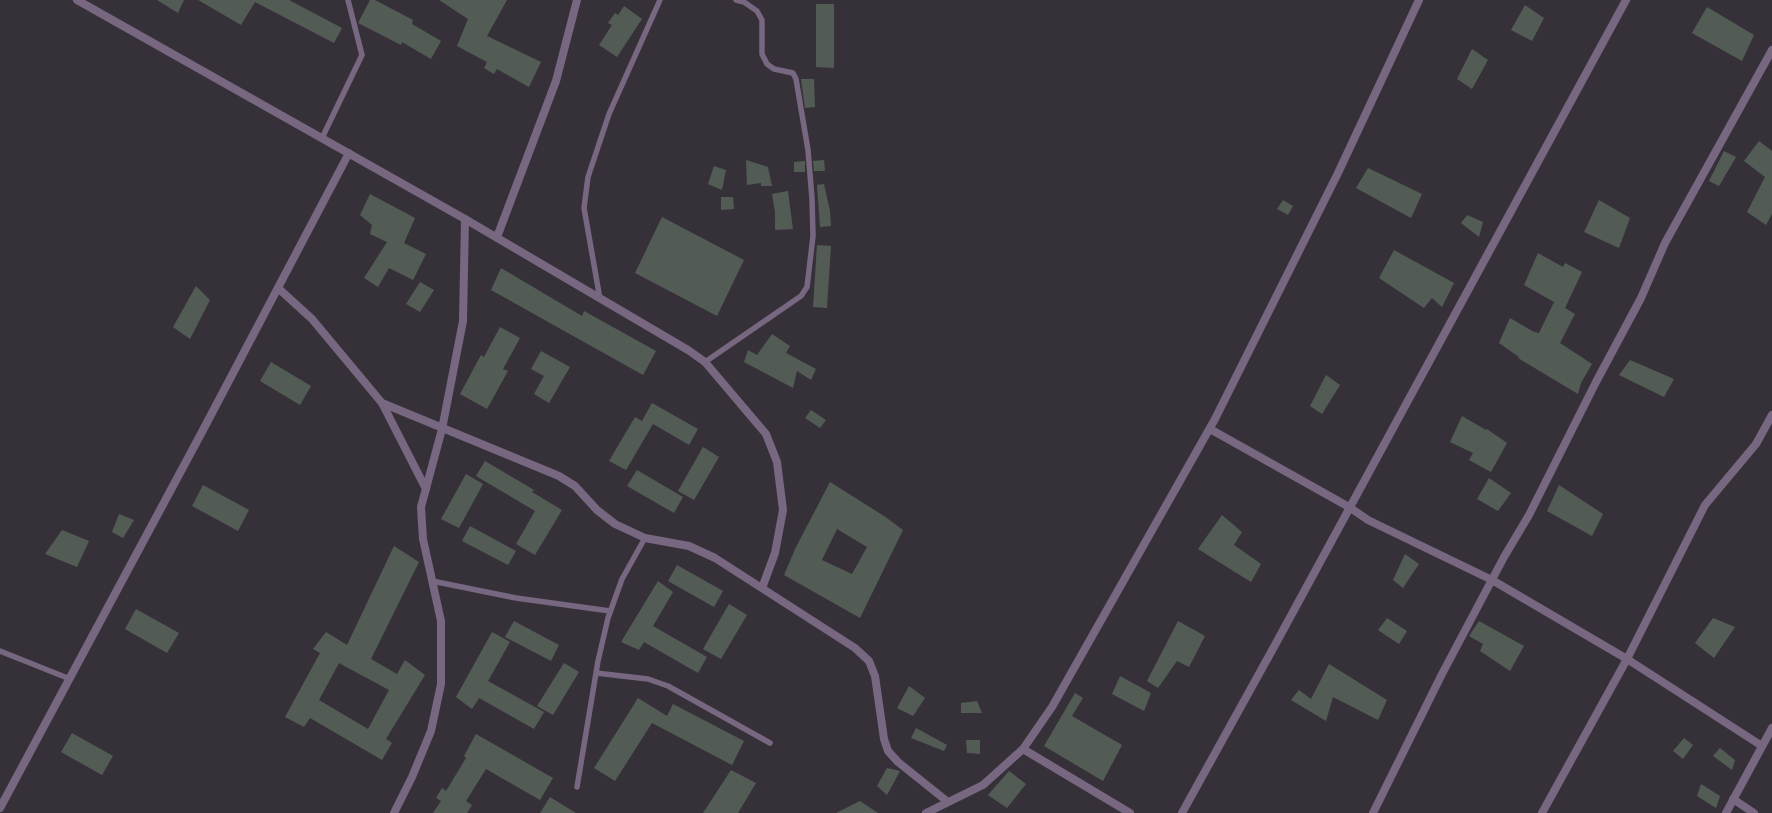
<!DOCTYPE html>
<style>
body{margin:0}
canvas{display:block;background:#363139}
</style>
<canvas width="1772" height="813"></canvas>
<script>
const ctx = document.querySelector('canvas').getContext('2d');
ctx.lineJoin = 'round';
function paint(path, color) {
  ctx.fillStyle = color;
  ctx.fill(path, 'evenodd');
}
function shape(rows) {
  const path = new Path2D();
  for (const r of rows) {
    path.moveTo(r[0], r[1]);
    for (let i = 2; i < r.length; i += 2) path.lineTo(r[i], r[i + 1]);
  }
  return path;
}
function stroke(path, color, width, dash) {
  ctx.strokeStyle = color;
  ctx.lineWidth = width;
  ctx.lineCap = dash ? 'butt' : 'round';
  ctx.setLineDash(dash || []);
  ctx.stroke(path);
}
const building = shape([
 [157,0,184,0,178,13],
 [198,0,289,0,342,28,334,43,255,2,241,25],
 [370,0,375,0,413,20,412,24,441,41,431,59,402,42,401,45,358,23],
 [439,0,507,0,487,36,541,62,529,87,497,69,494,74,484,68,487,62,457,46,468,19],
 [816,4,834,4,834,68,816,67],
 [1525,5,1544,18,1532,41,1511,30],
 [624,6,642,19,617,57,599,45,612,25,608,23,615,13,618,15],
 [1707,7,1754,35,1742,61,1692,33],
 [1472,49,1488,60,1472,89,1457,79],
 [801,79,814,79,815,107,805,108],
 [1759,141,1772,151,1772,214,1766,225,1747,212,1765,177,1744,161],
 [1724,151,1736,157,1719,186,1709,181],
 [746,160,768,167,772,186,761,186,761,183,747,185],
 [824,160,825,171,814,171,813,161],
 [805,161,805,172,794,172,794,162],
 [714,166,726,170,722,190,708,184],
 [1368,168,1422,194,1411,218,1356,188],
 [824,184,830,211,831,226,820,227,817,185],
 [788,191,793,229,775,230,775,212,772,194],
 [370,194,415,218,404,243,426,254,413,280,389,268,378,287,364,278,387,242,370,234,372,225,360,215],
 [721,197,733,197,734,209,721,210],
 [1283,200,1293,206,1288,215,1277,209],
 [1599,200,1630,218,1619,248,1584,232],
 [1467,215,1483,222,1479,237,1461,223],
 [662,217,744,260,717,316,635,273],
 [817,245,831,246,827,308,813,307],
 [1394,250,1454,283,1442,307,1432,298,1424,308,1379,278],
 [1538,253,1563,267,1565,263,1582,272,1565,308,1575,314,1560,343,1592,364,1581,383,1578,394,1518,358,1519,357,1499,343,1510,318,1534,332,1539,333,1554,302,1524,285],
 [501,268,582,316,584,311,656,351,643,375,491,290],
 [420,282,434,290,420,312,406,304],
 [196,286,210,300,190,339,173,327],
 [500,327,520,338,503,369,508,371,487,409,460,394,481,355,484,357],
 [772,334,790,346,786,353,816,369,811,380,797,371,793,388,744,362,748,350,757,355],
 [541,351,570,367,549,403,534,394,544,376,531,369],
 [1630,360,1674,379,1664,397,1619,375],
 [271,362,311,386,300,405,260,381],
 [1326,375,1340,385,1322,414,1310,406],
 [652,403,698,429,689,445,653,424,626,470,609,461,635,417,642,421],
 [811,410,826,420,820,428,805,418],
 [1462,416,1486,430,1487,429,1507,443,1491,472,1469,460,1473,453,1450,442],
 [703,447,719,457,694,500,678,491],
 [485,461,534,490,532,492,562,510,535,555,516,544,535,511,476,476],
 [637,470,683,497,674,513,627,486],
 [466,474,483,484,459,528,441,519],
 [1489,478,1511,493,1498,511,1477,499],
 [830,482,884,516,903,530,860,618,784,575,796,547],
 [837,529,867,547,852,574,822,560],
 [203,485,249,510,238,531,192,506],
 [1559,485,1603,514,1592,536,1547,511],
 [119,514,134,520,123,538,112,532],
 [1222,515,1242,532,1234,545,1261,564,1251,582,1198,549],
 [470,526,516,551,508,565,462,541],
 [62,530,89,541,77,567,45,554],
 [394,546,419,562,371,659,397,674,405,660,425,675,386,739,392,743,382,760,310,718,304,727,285,717,320,653,313,649,326,632,347,645],
 [339,663,389,690,368,729,319,700],
 [1405,554,1419,564,1403,588,1393,580],
 [677,565,723,591,714,607,668,581],
 [658,581,673,592,653,626,707,657,698,673,644,642,639,650,621,642],
 [729,604,747,615,721,659,703,649],
 [136,609,179,633,167,653,125,629],
 [1387,618,1407,631,1399,644,1378,630],
 [1713,618,1735,627,1714,658,1695,643],
 [514,621,559,645,551,661,505,637],
 [1178,621,1205,636,1189,667,1177,661,1158,688,1147,681],
 [1479,621,1524,646,1510,671,1480,651,1483,644,1469,636],
 [492,632,510,642,488,681,544,712,534,729,479,698,472,709,456,697],
 [564,663,579,672,553,715,537,706],
 [1329,664,1387,700,1378,720,1333,697,1326,721,1291,700,1299,690,1311,699],
 [1120,676,1151,693,1144,711,1112,694],
 [909,686,925,698,913,716,897,708],
 [1075,693,1083,698,1072,716,1122,745,1103,781,1044,746],
 [638,698,667,716,673,704,744,741,732,765,652,723,615,781,594,768],
 [977,701,982,713,961,713,961,703],
 [916,728,947,745,944,751,911,738],
 [72,733,113,756,102,775,61,752],
 [476,734,553,778,540,800,486,769,466,801,472,805,467,813,433,813,441,801,436,798,442,788,446,791,466,758,464,756],
 [1684,738,1693,745,1683,759,1673,751],
 [966,740,980,740,980,754,967,753],
 [1720,748,1735,760,1732,770,1713,756],
 [887,768,900,771,887,795,877,786],
 [731,770,756,783,738,813,703,813],
 [1009,771,1026,784,1007,808,988,795],
 [1701,784,1720,796,1716,808,1697,796],
 [550,797,576,813,540,813],
 [860,801,878,813,836,813]
]);
const lane = shape([
 [322,138,362,55,348,0],
 [600,299,584,208,588,177,609,114,660,0],
 [705,362,801,296,807,287,813,236,812,199,808,150,796,79,793,73,774,69,767,64,762,54,762,20,757,11,744,2,736,0],
 [432,581,516,598,610,611],
 [0,651,70,679],
 [596,673,648,679,668,686,770,743],
 [577,787,598,661,608,618,622,579,645,538]
]);
const street = shape([
 [77,0,465,219,688,350,705,362,766,434,777,462,783,510,775,553,762,588],
 [497,237,556,81,577,0],
 [278,288,312,319,382,403,426,489],
 [382,403,559,476,575,486,597,510,615,524,645,538,689,546,715,558,855,648,869,661,875,676,884,739,888,751,898,762,948,802],
 [1210,429,1349,507,1368,520,1492,580,1627,659,1762,746],
 [1023,749,1130,813],
 [1733,799,1754,813],
 [0,808,203,430,349,153],
 [394,813,412,777,431,731,441,684,441,621,423,539,421,507,442,429,463,321,465,219],
 [926,813,983,785,1023,749,1052,707,1215,419,1338,173,1419,0],
 [1182,813,1275,645,1626,0],
 [1373,813,1442,674,1504,557,1529,515,1596,382,1641,298,1665,243,1772,50],
 [1542,813,1627,659,1705,505,1756,444,1772,415],
 [1726,813,1772,728]
]);
paint(building, '#525c55');
stroke(lane, '#776780', 5.5);
stroke(street, '#776780', 8);
</script>
